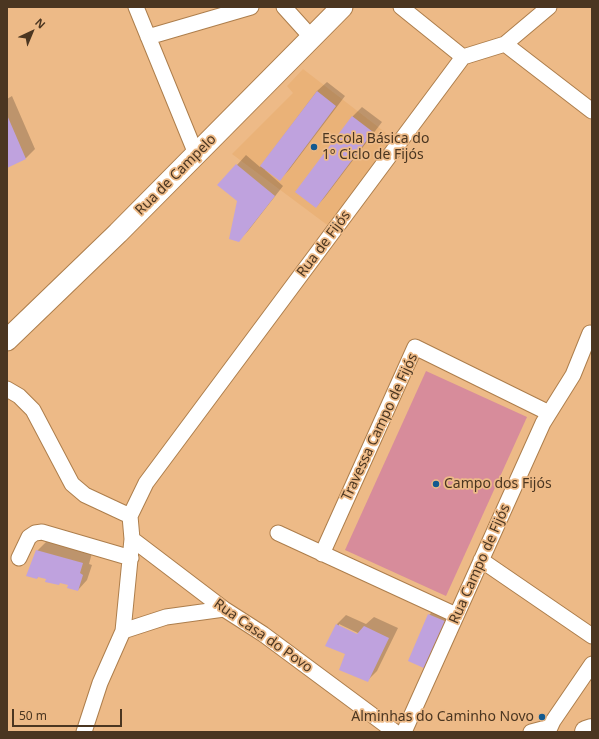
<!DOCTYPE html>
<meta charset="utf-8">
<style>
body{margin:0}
#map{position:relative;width:599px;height:739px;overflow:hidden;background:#edba87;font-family:"Noto Sans",sans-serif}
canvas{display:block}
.frame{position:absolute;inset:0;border:8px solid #4b3621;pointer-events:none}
.north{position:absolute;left:12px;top:12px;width:40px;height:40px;-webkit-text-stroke:3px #edba87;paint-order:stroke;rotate:44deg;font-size:11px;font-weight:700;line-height:16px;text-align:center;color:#4b3621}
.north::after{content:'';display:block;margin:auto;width:14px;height:18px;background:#4b3621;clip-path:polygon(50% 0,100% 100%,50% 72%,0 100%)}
.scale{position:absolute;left:12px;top:709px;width:110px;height:18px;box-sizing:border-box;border:2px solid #4b3621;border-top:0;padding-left:5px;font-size:12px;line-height:14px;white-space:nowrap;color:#4b3621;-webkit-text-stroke:3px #edba87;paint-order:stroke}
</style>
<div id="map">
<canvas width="599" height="739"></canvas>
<div class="frame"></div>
<div class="north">N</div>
<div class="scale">50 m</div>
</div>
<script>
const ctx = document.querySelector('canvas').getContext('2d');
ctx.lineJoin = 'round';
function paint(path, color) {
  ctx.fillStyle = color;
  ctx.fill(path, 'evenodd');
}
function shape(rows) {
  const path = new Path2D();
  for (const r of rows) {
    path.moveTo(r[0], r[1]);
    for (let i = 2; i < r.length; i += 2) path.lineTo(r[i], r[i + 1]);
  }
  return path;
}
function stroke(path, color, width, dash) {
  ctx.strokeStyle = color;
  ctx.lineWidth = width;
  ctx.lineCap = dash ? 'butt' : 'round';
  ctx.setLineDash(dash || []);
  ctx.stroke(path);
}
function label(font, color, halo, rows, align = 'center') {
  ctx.font = font + ' "Noto Sans",sans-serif';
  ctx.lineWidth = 3.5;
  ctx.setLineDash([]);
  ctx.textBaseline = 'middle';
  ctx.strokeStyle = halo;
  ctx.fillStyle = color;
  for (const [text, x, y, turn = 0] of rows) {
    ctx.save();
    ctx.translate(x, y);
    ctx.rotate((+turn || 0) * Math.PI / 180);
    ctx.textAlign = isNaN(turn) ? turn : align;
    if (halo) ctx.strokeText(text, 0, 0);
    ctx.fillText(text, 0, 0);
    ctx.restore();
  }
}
const built = shape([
 [303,69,395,140,330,227,232,154,293,93,287,86]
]);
const green = shape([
 [426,371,527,417,446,596,345,550]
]);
const shadow = shape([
 [327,82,345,96,289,170,280,179,266,169,265,170,283,186,248,231,238,241,237,165,246,155,260,167,317,91],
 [12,96,35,149,26,158,7,167,7,99],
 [362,107,382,122,325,197,316,207,352,117],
 [47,541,92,553,89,564,92,565,87,580,78,590,69,584,39,576,37,578,37,551],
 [439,605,456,613,425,668,429,615],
 [346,615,366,624,374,617,398,628,377,671,367,681,346,654,327,645,337,624],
 [339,624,362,635,361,637,339,626]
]);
const building = shape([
 [317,91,336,106,280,181,260,166],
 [7,115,26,159,7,168],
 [352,116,373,132,316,208,295,192],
 [236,164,275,196,239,242,229,239,237,201,217,185],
 [36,550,83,563,80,573,83,575,78,591,67,588,68,585,60,583,59,585,45,582,46,579,38,577,37,579,26,576],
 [428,614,447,622,426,669,408,661],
 [336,624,357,634,364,626,389,638,368,682,339,670,345,654,325,646]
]);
const minor = shape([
 [136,7,196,154],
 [284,7,312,38],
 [401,7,463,57],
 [148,37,251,7],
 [505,44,592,111],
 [7,389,19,396,33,410,72,484,85,495,130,516],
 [130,516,146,483,463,57,505,44,549,7],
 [278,533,456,615],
 [132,539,224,609,263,634,395,732],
 [322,554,415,347,549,413],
 [19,558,29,537,35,533,42,532,131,558],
 [481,560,592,636],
 [123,631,166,617,224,609],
 [84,732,100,683,123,631,132,539,130,516],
 [404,732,543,423,573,375,590,333],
 [531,732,550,727],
 [548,732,553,721,592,664]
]);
const secondary = shape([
 [7,340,118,233,342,7]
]);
const primary = shape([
 [586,732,592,730]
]);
const markers = [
 [314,147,4,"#135a8f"],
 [436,484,4,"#135a8f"],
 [542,717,4,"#135a8f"]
];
const poiNames = [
 ["Escola Básica do",322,139],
 ["1º Ciclo de Fijós",322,155],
 ["Campo dos Fijós",444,484],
 ["Alminhas do Caminho Novo",534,717,"right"]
];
const streetNames = [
 ["Rua de Campelo",176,175,-45],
 ["Rua de Fijós",324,244,-53],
 ["Travessa Campo de Fijós",380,427,-65],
 ["Rua Campo de Fijós",480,564,-66],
 ["Rua Casa do Povo",263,636,35]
];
paint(built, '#eab278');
paint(green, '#d78c9b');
paint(shadow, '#0003');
paint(building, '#bfa2de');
stroke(minor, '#ad7e4c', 17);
stroke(secondary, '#ad7e4c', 23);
stroke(primary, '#ad7e4c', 24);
stroke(minor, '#fff', 15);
stroke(secondary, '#fff', 21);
stroke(primary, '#fff', 22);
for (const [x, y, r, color] of markers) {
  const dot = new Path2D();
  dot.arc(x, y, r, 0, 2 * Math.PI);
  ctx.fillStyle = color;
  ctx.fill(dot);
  stroke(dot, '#edba87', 1.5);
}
label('14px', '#4b3621', '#edba87', poiNames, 'left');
label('14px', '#4b3621', '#edba87', streetNames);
</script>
